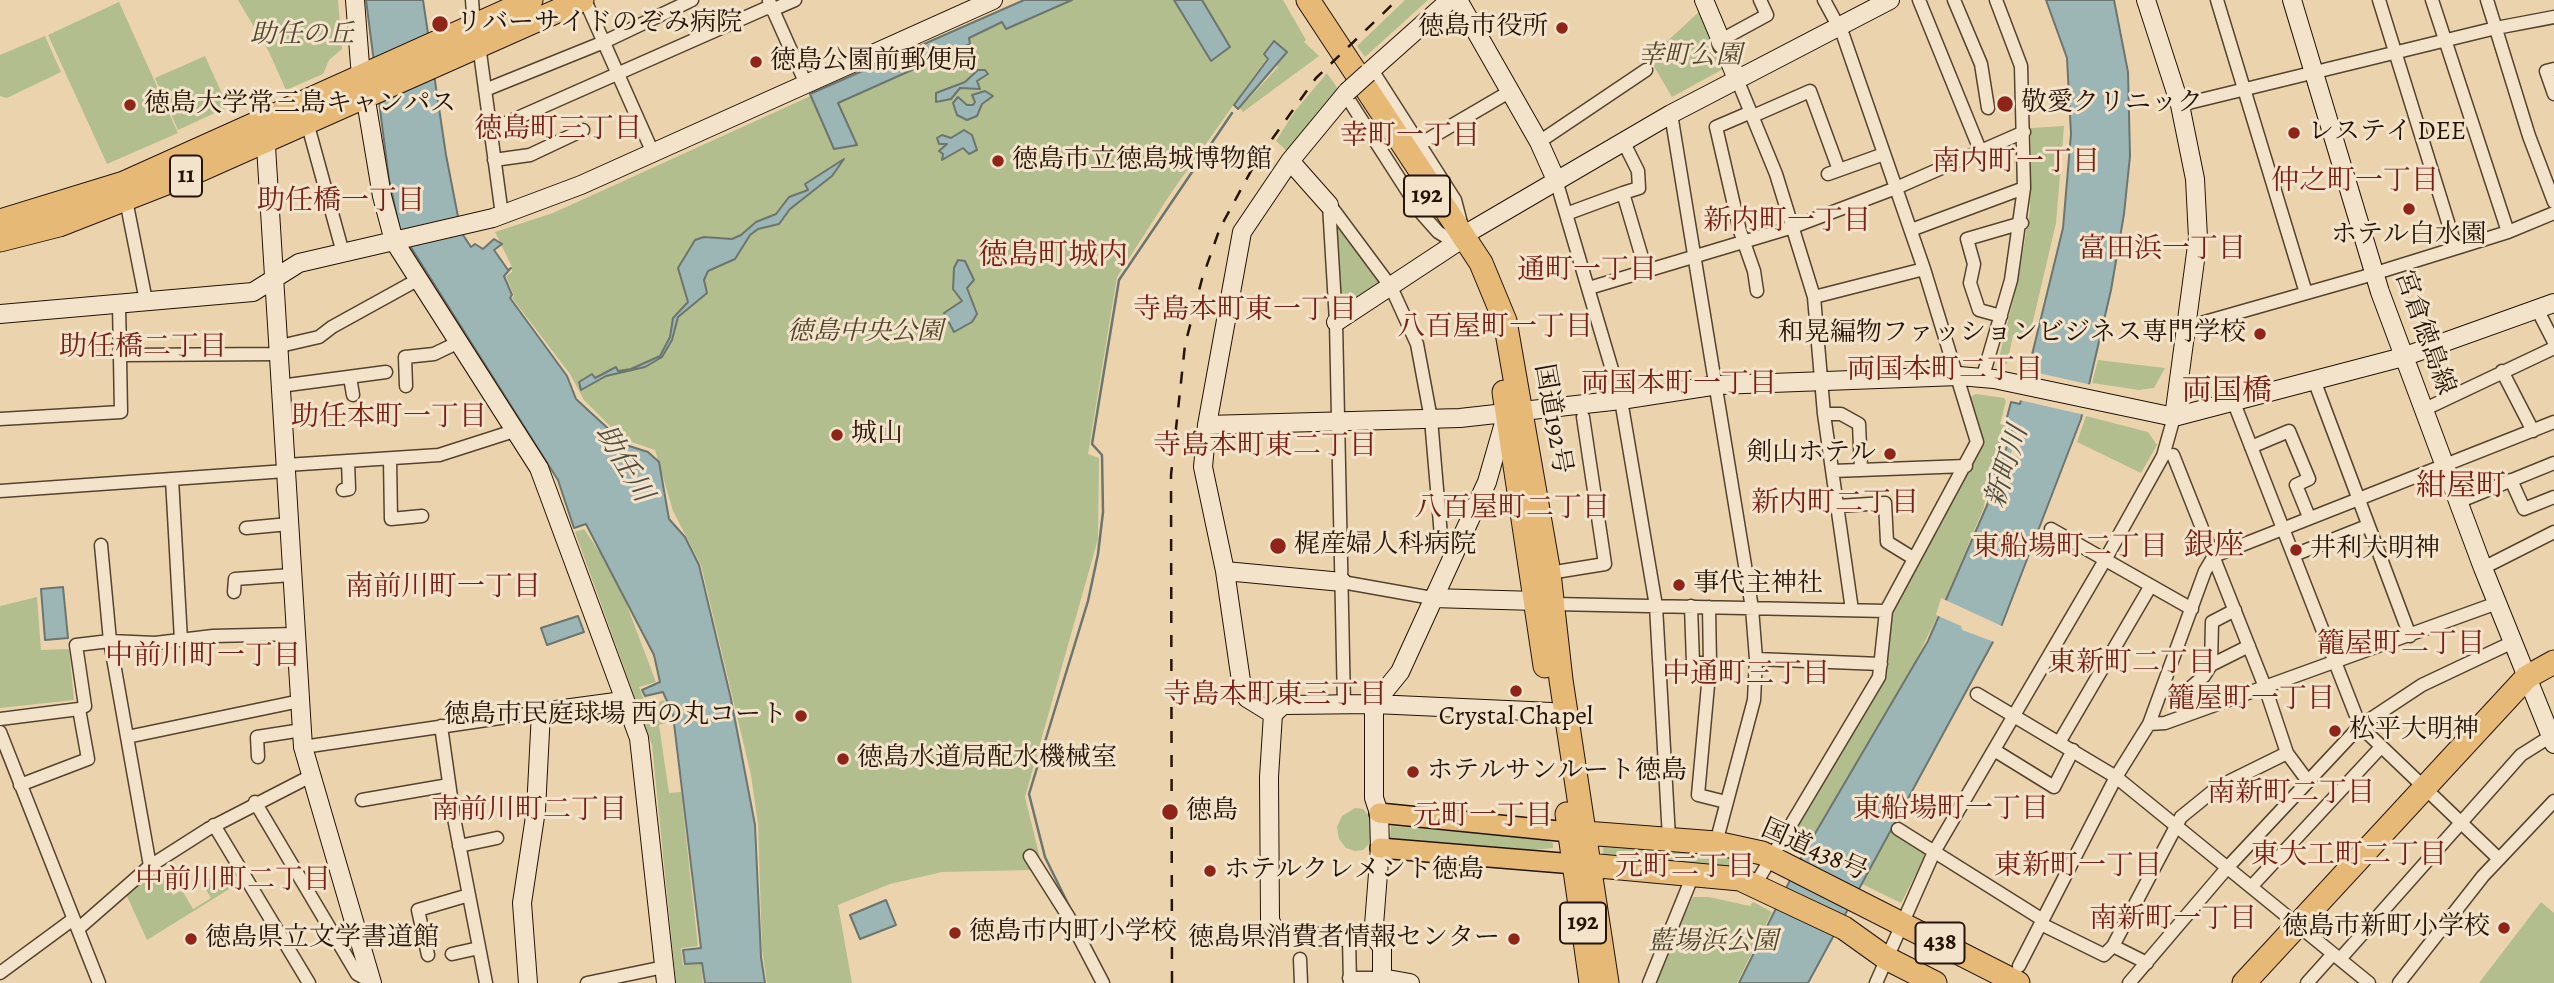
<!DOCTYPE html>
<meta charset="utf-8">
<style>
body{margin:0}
canvas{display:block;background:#ebd4ad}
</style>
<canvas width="2554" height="983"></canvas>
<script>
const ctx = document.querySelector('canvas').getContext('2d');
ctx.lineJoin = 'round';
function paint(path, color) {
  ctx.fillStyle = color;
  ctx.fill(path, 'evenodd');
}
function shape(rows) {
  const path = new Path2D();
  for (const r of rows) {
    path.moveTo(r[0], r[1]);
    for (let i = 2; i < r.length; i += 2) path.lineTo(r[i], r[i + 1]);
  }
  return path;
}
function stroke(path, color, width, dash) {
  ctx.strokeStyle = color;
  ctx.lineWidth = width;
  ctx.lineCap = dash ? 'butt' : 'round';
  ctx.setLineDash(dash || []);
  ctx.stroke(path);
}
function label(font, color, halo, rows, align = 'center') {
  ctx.font = font + ' Alegreya,"Noto Serif JP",serif';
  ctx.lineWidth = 6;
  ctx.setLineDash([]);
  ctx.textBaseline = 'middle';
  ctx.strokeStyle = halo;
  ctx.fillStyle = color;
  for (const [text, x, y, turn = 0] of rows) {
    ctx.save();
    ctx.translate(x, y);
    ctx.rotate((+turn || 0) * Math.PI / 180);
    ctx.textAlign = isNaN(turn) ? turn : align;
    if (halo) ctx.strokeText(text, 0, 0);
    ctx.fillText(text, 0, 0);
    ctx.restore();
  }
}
const green = shape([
 [238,0,338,0,342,49,329,60,323,74,286,90,269,52],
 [1022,0,1283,0,1306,40,1304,42,1319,56,1243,112,1240,108,1278,67,1269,55,1171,193,1117,277,1088,454,1099,458,1098,539,1025,797,1040,858,1031,870,942,872,890,884,838,905,852,983,767,983,762,949,758,825,751,775,701,565,673,511,655,450,623,439,584,400,570,374,512,298,514,296,506,276,512,272,512,267,495,232,553,213],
 [1405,0,1428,0,1365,57,1357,46],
 [119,2,178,133,107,164,48,35],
 [1701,10,1723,69,1672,97,1649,58],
 [45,36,61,72,7,98,0,96,0,55],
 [205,56,228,107,178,130,155,78],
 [1327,73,1338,89,1288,152,1276,141,1295,111],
 [2064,126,2056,223,2029,338,2013,335,2007,364,1998,362,2018,280,2030,210,2031,128],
 [1336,223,1379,275,1382,286,1341,308],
 [2098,360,2165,368,2154,388,2139,390,2092,383],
 [1976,394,2004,398,2006,401,2000,424,2011,427,1987,484,1984,507,1945,600,1909,675,1803,854,1784,844,1884,676,1890,613,1981,444,1982,435,1970,397],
 [2086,416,2148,432,2157,445,2141,473,2077,442],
 [584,529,606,562,626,603,656,682,639,687,646,706,664,700,672,721,659,725,669,793,681,792,698,946,681,948,683,965,701,964,703,983,676,983,652,745,575,532],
 [37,597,41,650,69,649,74,700,0,708,0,606],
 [1355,808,1363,809,1372,819,1372,841,1363,850,1355,851,1346,848,1339,839,1337,827,1342,816],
 [1391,826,1540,838,1553,843,1553,848,1534,850,1390,838],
 [1892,827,1927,853,1901,903,1860,883],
 [1602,844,1745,856,1737,871,1715,866,1604,856],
 [157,868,173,895,182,890,193,909,211,898,202,883,228,869,239,883,147,940,126,894],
 [1693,897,1709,897,1750,906,1753,902,1772,912,1737,983,1653,983],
 [2541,902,2554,913,2554,983,2479,983]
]);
const water = shape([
 [366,0,423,0,446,155,461,232,471,247,475,244,483,249,494,239,502,244,494,250,508,270,511,268,504,276,512,295,510,298,567,376,576,399,626,445,648,452,659,462,669,519,685,537,699,565,731,699,755,825,761,957,765,983,705,983,702,963,685,964,683,950,701,948,673,715,663,692,645,696,642,690,660,682,654,655,586,524,574,528,558,480,400,230,389,179,366,0],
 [1024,0,1072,0,1006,29,1002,22,969,38,970,44,838,103,857,145,834,149,810,94,1024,0],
 [1174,0,1202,0,1230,47,1211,61,1174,0],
 [2046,0,2114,0,2128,72,2130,156,2124,214,2111,290,2081,419,2001,627,1808,983,1739,983,1803,854,1928,641,1988,503,1991,481,2001,464,2009,440,2013,427,2005,425,2011,402,2020,404,2063,228,2071,134,2067,58,2046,0],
 [1274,41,1287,52,1238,109,1234,105,1268,59,1264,54,1274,41],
 [978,70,985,70,988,74,977,81,980,89,960,88,951,99,936,102,936,93,965,82,978,70],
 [985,91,993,96,982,104,977,116,967,120,957,115,953,103,958,97,967,105,973,105,975,102,972,95,985,91],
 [964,130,972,135,977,150,969,154,963,148,942,160,943,154,939,151,947,144,939,144,937,138,942,135,951,138,964,130],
 [844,159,832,176,790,209,779,224,758,229,750,235,735,259,708,271,704,280,707,293,678,317,672,340,662,357,645,367,606,376,581,390,579,382,592,374,595,378,616,367,618,371,631,369,660,356,670,337,673,318,688,302,678,268,695,240,704,237,732,239,741,235,756,222,776,214,789,197,808,190,805,184,844,159],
 [958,260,965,261,974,280,967,288,977,314,972,322,954,332,944,313,962,301,953,289,954,268,958,260],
 [63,587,68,638,45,640,41,589,63,587],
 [578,616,584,632,547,645,541,628,578,616],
 [886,900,896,925,860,939,850,915,886,900]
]);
const pier = shape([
 [2025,370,2092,385,2085,415,2019,400],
 [2022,426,2026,429,2001,504,1997,503,2018,428],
 [1941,598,2004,627,1997,643,1962,630,1961,626,1936,615]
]);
const stream = shape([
 [1089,937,1072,912,1045,857,1029,794,1088,601,1098,554,1103,512,1102,455,1092,444,1119,280,1232,113]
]);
const street = shape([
 [472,0,474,26],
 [585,0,653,153],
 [1919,0,1980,150],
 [1954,0,1981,64,1988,108],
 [2217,0,2306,293],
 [2379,0,2456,248],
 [2432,0,2508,232],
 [2487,0,2529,136,2554,202],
 [769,1,806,84],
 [772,10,795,0],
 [1721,40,1767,15,1760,0],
 [479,45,502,215],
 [2554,69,2546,71,2554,94],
 [1372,70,1455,200,1461,223],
 [1737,79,1776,174,1814,297,1824,414,1852,610],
 [485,90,604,42,692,0],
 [1345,94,1422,214,1438,232,1456,243],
 [2180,105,2496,28,2554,17],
 [1751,112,1716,127,1740,231,1754,271,1757,291],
 [1671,114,1752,608,1756,659,1754,700,1716,843],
 [1753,116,1810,91,1839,170],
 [307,122,343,253],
 [490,130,771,6],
 [1623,141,1638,171,1639,188,1623,193,1646,271],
 [1539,142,1646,70],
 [1420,144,1509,92],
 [494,160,530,155,583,130],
 [1828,174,1884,154],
 [1556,180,1621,400,1656,606,1669,838],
 [126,200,146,301],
 [1329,205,1336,322,1344,705],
 [1330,205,1391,287,1417,344,1431,419,1441,536,1453,553],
 [1566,214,1623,193],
 [1911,230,2024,188],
 [1589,288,1793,227,1896,188,2024,132],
 [1814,297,1924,269],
 [2537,309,2554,342],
 [2001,316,1979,310,1970,283,1974,264,1967,239,2022,223],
 [2187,327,2363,277,2508,232,2554,213],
 [280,346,319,337,332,327,419,279],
 [122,355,279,354],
 [2502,371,2533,431],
 [1983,376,2011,280,2024,188,2021,66,1996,0],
 [350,377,353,395],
 [2314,380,2410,636],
 [280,386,386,372],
 [406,386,405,357,434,354,459,342],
 [2234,403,2360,726,2499,859],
 [2423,410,2554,348],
 [1824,414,1841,414,1859,424,1861,469],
 [0,419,121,412,119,303],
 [2251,447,2289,431,2309,479,2296,485,2309,517],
 [2173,455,2265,687,2287,753,2307,780],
 [390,459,391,519,422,516],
 [286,465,439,455,517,430],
 [1833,471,1966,466],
 [172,479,181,640],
 [2511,480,2524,509,2554,497],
 [343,490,349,489,348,461],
 [0,491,286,471],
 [2458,502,2554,463],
 [1838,506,1885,503,1887,542,1913,558],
 [246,528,289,524],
 [2051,529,2192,609],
 [2294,555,2367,526],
 [2483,568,2554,532],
 [1549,573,1605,564,1583,417],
 [1342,582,1432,598],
 [234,592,235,579,292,575],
 [1554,604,1886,611],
 [1691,606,1693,663,1710,663],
 [1709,607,1710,663,1698,795,1726,802],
 [296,634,213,636,155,643,110,641,127,737,300,701],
 [1756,659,1881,664],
 [2211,665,2249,646],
 [1977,694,2116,777,2369,983],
 [2192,713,2182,695,2204,676,2211,665,2212,622,2235,610],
 [0,719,79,709],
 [2149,724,2205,571,2214,556,2554,422],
 [441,726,454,818,486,983],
 [0,732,99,983],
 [127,737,150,866],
 [2060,741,2150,587],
 [303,747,541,712],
 [1994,750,2054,787,2073,750],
 [258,757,257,737,302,730],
 [20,785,88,759,79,709,85,706,76,645,110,641,101,545],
 [362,800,449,785],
 [255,802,357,974,374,983],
 [214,825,309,983],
 [1898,829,2043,920],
 [459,846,497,838],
 [1030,856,1068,916,1103,983],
 [1755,885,1879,677,1886,611,1977,442,1924,269,1843,35,1824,0],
 [2251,887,2381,747],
 [2041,924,2104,955,2113,946],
 [78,929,150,866,208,829,311,776],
 [1349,938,1350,983],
 [452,954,479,948],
 [428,955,418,910,469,895],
 [1300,959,1301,983],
 [2340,959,2521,755,2551,736],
 [2147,963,2113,946,2181,817,2218,787,2287,753],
 [2019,966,2116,777,2149,724,2165,723,2497,603],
 [0,973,72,920],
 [1349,978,1382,978],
 [587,983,664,967],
 [1649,983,1693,875],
 [1876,983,1934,852,2105,560,2163,456,2174,417],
 [2129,983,2227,868,2360,726,2422,685,2513,642],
 [2307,983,2333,954],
 [2399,983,2483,876,2554,801]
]);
const secondary = shape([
 [355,0,360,65,382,196,394,241,539,468,639,738,666,983],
 [1458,0,1539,142,1556,180],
 [1704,0,1737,79],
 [2146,0,2180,105,2195,179,2198,238,2174,417],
 [2292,0,2380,292,2483,568,2554,744],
 [1368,73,1450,0],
 [265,130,303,747,372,983],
 [1290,161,1329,205],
 [1464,235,1671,114,1890,0],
 [0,314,253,292,299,263,493,218,581,185,993,0],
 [1336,322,1456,243],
 [1207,425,1460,418,1621,400,1718,385,1959,376,1994,379,2174,417,2403,357,2554,303],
 [1225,571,1342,582],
 [1432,598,1536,601],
 [1374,704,1374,798,1379,813,1380,848,1374,925,1368,933,1359,937,1283,936,1274,929,1270,920,1269,777,1273,714,1283,705,1374,704],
 [1374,704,1400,672,1487,482,1506,416],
 [1374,704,1551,712],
 [1273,714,1247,698,1242,688,1225,571,1203,467,1207,425,1242,232,1290,161,1347,92],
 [1370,931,1382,947,1382,978,1410,983],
 [528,983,522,903,536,810,541,712,623,701]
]);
const primary = shape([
 [1379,813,1569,832],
 [1380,848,1574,864]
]);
const highway = shape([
 [1308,0,1481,263,1505,321,1549,573,1561,680,1607,983],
 [0,221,124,183,531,0],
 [0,240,59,225,202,169,582,0],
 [1504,392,1545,666],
 [1567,814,1591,983],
 [1572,832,1716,843,1762,853,2018,983],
 [1577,864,1740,879,1844,928,1886,958,1935,983],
 [2244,983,2527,677,2554,662]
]);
const rail = shape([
 [1172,983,1171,475,1185,345,1202,279,1220,228,1257,160,1316,78,1397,0]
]);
const secondaryBridge = shape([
 [1347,92,1368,73]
]);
const markers = [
 [440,24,9,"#8f2418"],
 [1562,28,7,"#8f2418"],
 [756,62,7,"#8f2418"],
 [2005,104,9,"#8f2418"],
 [130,105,7,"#8f2418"],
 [2294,133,7,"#8f2418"],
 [998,161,7,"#8f2418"],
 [2409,209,7,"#8f2418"],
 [2260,334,7,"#8f2418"],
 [837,435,7,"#8f2418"],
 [1890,454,7,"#8f2418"],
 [1278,546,9,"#8f2418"],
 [2296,550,7,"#8f2418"],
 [1679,585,7,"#8f2418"],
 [1516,691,7,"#8f2418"],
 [801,716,7,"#8f2418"],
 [2335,731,7,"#8f2418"],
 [843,759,7,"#8f2418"],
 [1413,772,7,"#8f2418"],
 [1170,812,9,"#8f2418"],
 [1210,871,7,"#8f2418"],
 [2504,928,7,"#8f2418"],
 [955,933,7,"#8f2418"],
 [191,939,7,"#8f2418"],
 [1514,939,7,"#8f2418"]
];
const shields = [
 [186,176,32],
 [1427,196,46],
 [1583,923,46],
 [1940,943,49]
];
const shieldNames = [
 ["11",186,176],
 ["192",1427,196],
 ["192",1583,923],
 ["438",1940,943]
];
const poiNames = [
 ["リバーサイドのぞみ病院",456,24],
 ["徳島市役所",1548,28,"right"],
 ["徳島公園前郵便局",770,62],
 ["敬愛クリニック",2021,104],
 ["徳島大学常三島キャンパス",144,105],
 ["レステイ DEE",2308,133],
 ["徳島市立徳島城博物館",1012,161],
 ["ホテル白水園",2409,236,"center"],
 ["和晃編物ファッションビジネス専門学校",2246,334,"right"],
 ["城山",851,435],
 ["剣山ホテル",1876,454,"right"],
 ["梶産婦人科病院",1294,546],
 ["井利大明神",2310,550],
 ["事代主神社",1693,585],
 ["徳島市民庭球場 西の丸コート",787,716,"right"],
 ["Crystal Chapel",1516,718,"center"],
 ["松平大明神",2349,731],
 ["徳島水道局配水機械室",857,759],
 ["ホテルサンルート徳島",1427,772],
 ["徳島",1186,812],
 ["ホテルクレメント徳島",1224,871],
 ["徳島市新町小学校",2490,928,"right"],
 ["徳島市内町小学校",969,933],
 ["徳島県立文学書道館",205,939],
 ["徳島県消費者情報センター",1500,939,"right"]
];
const parkNames = [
 ["助任の丘",302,36],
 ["幸町公園",1690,57],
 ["徳島中央公園",865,333],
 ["藍場浜公園",1713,943]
];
const streetNames = [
 ["宮倉徳島線",2424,333,70],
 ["国道192号",1552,419,80],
 ["国道438号",1814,851,24]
];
const neighbourhoodNames = [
 ["徳島町三丁目",558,130],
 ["幸町一丁目",1410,137],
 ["南内町一丁目",2016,163],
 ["仲之町一丁目",2355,182],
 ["助任橋一丁目",341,202],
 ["新内町一丁目",1787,222],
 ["富田浜一丁目",2162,250],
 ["通町一丁目",1587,271],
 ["寺島本町東一丁目",1245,311],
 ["八百屋町一丁目",1495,328],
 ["助任橋二丁目",143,348],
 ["両国本町二丁目",1945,371],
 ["両国本町一丁目",1679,385],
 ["助任本町一丁目",389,418],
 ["寺島本町東二丁目",1265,447],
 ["新内町二丁目",1835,504],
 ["八百屋町二丁目",1512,509],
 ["東船場町二丁目",2070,548],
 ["南前川町一丁目",443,588],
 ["籠屋町二丁目",2401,645],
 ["中前川町一丁目",203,657],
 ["東新町二丁目",2132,664],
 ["中通町三丁目",1746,675],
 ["寺島本町東三丁目",1275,696],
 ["籠屋町一丁目",2251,700],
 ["南新町二丁目",2291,794],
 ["東船場町一丁目",1951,810],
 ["南前川町二丁目",529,811],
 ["元町一丁目",1483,817],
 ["東大工町二丁目",2349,856],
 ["東新町一丁目",2078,867],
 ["元町二丁目",1685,868],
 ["中前川町二丁目",233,881],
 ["南新町一丁目",2173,920]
];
const waterNames = [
 ["助任川",623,464,59],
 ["新町川",2008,467,-73]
];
const quarterNames = [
 ["徳島町城内",1053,257],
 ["両国橋",2227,393],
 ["紺屋町",2461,488],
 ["銀座",2214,547]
];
paint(green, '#b2be8e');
paint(water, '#9cb6b5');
stroke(water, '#6c756e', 2);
paint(pier, '#ebd4ad');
stroke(stream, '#6c756e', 2.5);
stroke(street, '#56432e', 15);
stroke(secondary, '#251303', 20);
stroke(primary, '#251303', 22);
stroke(highway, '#251303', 25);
stroke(street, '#f2e3ca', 12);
stroke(secondary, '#f2e3ca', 18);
stroke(primary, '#e6ba76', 19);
stroke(highway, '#e6ba76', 23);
stroke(rail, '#251303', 2.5, [12, 12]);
stroke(secondaryBridge, '#251303', 20, []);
stroke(secondaryBridge, '#f2e3ca', 18);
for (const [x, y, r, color] of markers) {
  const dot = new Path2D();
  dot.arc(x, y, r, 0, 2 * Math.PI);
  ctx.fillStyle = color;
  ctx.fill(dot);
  stroke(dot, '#f2e3ca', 2.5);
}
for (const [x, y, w] of shields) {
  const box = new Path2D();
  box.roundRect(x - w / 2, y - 20.5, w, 41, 5);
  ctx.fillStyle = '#f2e3ca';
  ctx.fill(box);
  stroke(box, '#251303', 2);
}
label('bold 24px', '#251303', null, shieldNames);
label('26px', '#251303', '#f2e3ca', poiNames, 'left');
label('italic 26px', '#4f462d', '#f2e3ca', parkNames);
label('26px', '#251303', '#f2e3ca', streetNames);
label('28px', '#7a1f14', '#f2e3ca', neighbourhoodNames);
label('italic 28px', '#4f4c41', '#f2e3ca', waterNames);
label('30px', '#7a1f14', '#f2e3ca', quarterNames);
</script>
